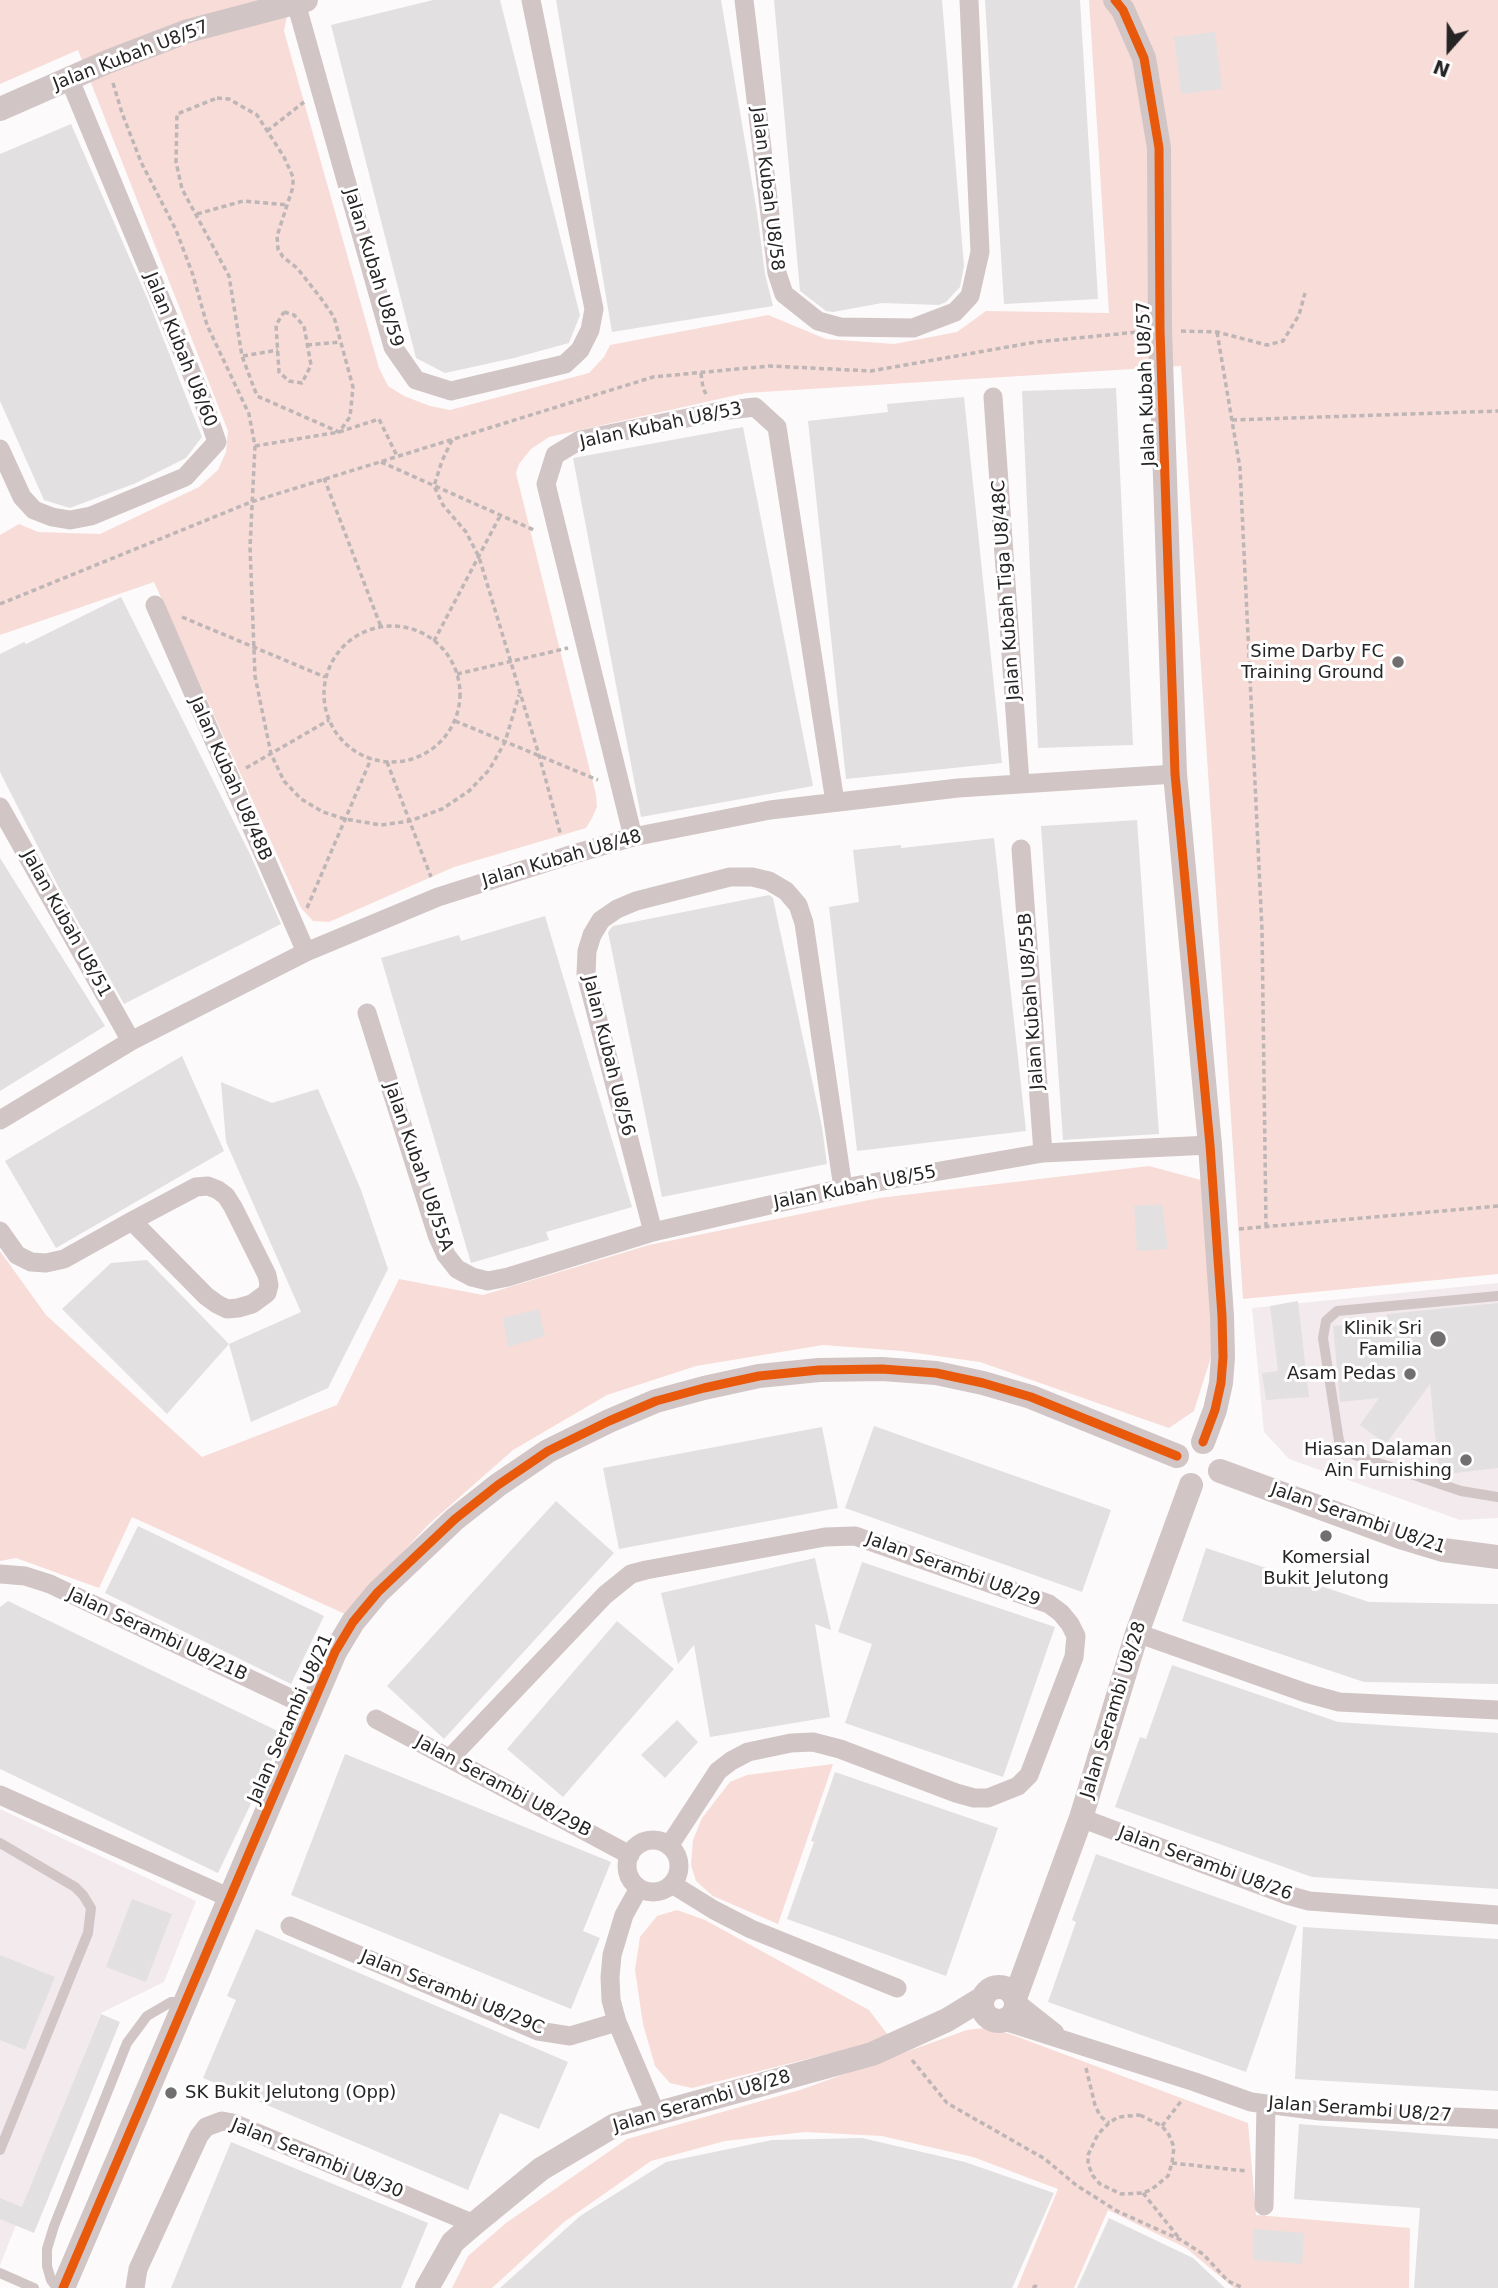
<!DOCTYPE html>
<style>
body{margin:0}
#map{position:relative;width:1498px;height:2288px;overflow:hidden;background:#fdfafb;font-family:"DejaVu Sans",sans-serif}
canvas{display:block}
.north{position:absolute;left:1414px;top:14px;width:70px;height:70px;-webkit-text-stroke:5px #fff;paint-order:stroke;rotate:201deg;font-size:19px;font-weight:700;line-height:28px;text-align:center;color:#262425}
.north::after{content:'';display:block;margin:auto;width:24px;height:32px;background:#262425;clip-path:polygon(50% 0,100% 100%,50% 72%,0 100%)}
</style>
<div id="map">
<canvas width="1498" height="2288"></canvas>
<div class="north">N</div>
</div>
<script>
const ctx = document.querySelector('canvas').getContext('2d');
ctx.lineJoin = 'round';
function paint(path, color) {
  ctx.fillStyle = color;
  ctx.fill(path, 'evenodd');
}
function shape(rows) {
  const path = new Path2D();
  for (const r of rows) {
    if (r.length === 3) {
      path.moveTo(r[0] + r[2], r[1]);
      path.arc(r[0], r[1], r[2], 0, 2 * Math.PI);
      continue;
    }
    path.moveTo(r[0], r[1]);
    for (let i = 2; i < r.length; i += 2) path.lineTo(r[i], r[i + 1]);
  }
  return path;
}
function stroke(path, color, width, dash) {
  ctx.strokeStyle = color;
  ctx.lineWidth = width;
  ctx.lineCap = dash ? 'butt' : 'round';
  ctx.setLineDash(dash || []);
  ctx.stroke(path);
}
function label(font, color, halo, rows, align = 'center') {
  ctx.font = font + ' "DejaVu Sans",sans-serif';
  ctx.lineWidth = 6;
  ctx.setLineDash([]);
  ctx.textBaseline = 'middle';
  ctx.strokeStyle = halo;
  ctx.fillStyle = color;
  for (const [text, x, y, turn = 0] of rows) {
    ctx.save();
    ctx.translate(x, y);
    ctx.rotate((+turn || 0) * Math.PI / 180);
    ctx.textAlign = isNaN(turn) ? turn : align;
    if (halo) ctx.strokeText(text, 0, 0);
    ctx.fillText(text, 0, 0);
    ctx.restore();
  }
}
const built = shape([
 [1498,1283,1498,1518,1460,1520,1289,1459,1264,1432,1252,1308],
 [0,1809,196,1901,164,1982,101,2013,0,2265]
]);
const green = shape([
 [0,0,290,0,284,31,379,368,388,386,404,396,430,406,450,410,589,373,604,357,610,345,768,315,826,339,894,344,957,332,986,311,1109,313,1089,0,1498,0,1498,1274,1243,1299,1181,366,746,393,549,437,531,449,519,464,516,473,596,795,597,807,592,818,586,828,454,867,329,922,313,921,301,908,154,582,0,635,0,535,19,524,38,532,100,534,199,487,218,470,226,452,228,431,78,50,0,84],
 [1149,1166,1201,1180,1215,1344,1194,1411,1169,1428,980,1362,902,1351,823,1345,696,1366,607,1395,513,1450,428,1525,345,1614,132,1517,99,1588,16,1558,0,1561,0,1251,46,1315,202,1457,337,1405,399,1279,483,1295,649,1245,879,1198],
 [833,1764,778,1924,713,1896,696,1881,691,1865,693,1840,702,1818,730,1782,747,1775],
 [677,1910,705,1920,869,2010,888,2035,863,2045,692,2088,670,2083,655,2066,643,2024,635,1970,640,1937,657,1916],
 [984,2028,1010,2034,1248,2123,1256,2215,1410,2228,1409,2288,1234,2288,1186,2248,1108,2210,1074,2288,1017,2288,1058,2189,973,2157,882,2136,805,2132,725,2141,651,2161,564,2222,492,2288,452,2288,468,2256,506,2223,627,2139,800,2090,967,2030]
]);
const building = shape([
 [433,0,500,0,580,315,569,343,514,358,445,373,416,358,331,25],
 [556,0,721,0,757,212,765,274,773,306,612,332],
 [774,0,942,0,964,266,960,287,946,302,939,305,882,303,833,312,826,311,800,291],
 [985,0,1080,0,1098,299,1004,304],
 [1215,32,1222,89,1181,94,1174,37],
 [71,124,148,300,202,437,186,458,136,483,70,508,44,500,0,401,0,154],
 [1116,388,1133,745,1038,748,1022,391],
 [964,397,1002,763,846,779,808,421,888,412,887,404],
 [743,427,813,786,641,817,573,458],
 [121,597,250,854,281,924,124,1004,58,886,0,772,0,654,24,642,26,644],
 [1137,820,1159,1134,1063,1140,1041,826],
 [994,838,1026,1131,857,1151,829,907,859,902,853,850,901,845,901,848],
 [0,858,105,1026,0,1091],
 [769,895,773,898,822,1127,827,1164,662,1197,608,932,613,926],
 [545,916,632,1207,546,1232,549,1240,471,1263,381,958,459,935,461,941],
 [182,1056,224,1151,56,1248,5,1161],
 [221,1082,272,1103,318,1089,361,1190,388,1269,328,1388,251,1422,229,1344,301,1312,226,1142],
 [1162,1204,1168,1249,1137,1251,1134,1206],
 [147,1260,229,1344,167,1414,62,1309,111,1263],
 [1298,1301,1309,1397,1266,1400,1262,1373,1278,1371,1270,1306],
 [1498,1303,1498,1468,1439,1475,1430,1384,1386,1444,1360,1425,1379,1398,1340,1402,1333,1326,1387,1321,1387,1314],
 [539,1309,545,1336,508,1347,503,1318],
 [874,1426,1111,1510,1082,1592,845,1508],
 [822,1427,838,1508,619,1549,603,1468],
 [556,1501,614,1553,444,1739,387,1686],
 [138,1526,324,1616,291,1684,105,1593],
 [1206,1548,1369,1602,1498,1604,1498,1684,1364,1682,1182,1621],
 [815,1558,831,1630,815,1624,830,1717,710,1737,694,1645,678,1664,661,1593],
 [862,1562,1055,1627,1003,1777,845,1723,872,1644,838,1632],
 [8,1601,284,1734,218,1873,0,1769,0,1607],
 [617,1621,674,1669,563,1797,507,1749],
 [1172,1665,1338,1722,1498,1733,1498,1889,1312,1877,1115,1807,1140,1737,1146,1739],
 [677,1720,698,1742,665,1778,641,1755],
 [345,1754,611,1862,583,1931,600,1938,571,2009,291,1895],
 [835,1772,998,1828,946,1976,787,1919,814,1842,811,1841],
 [1096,1854,1297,1926,1246,2072,1048,2002,1076,1922,1072,1920],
 [132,1899,172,1914,146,1982,106,1967],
 [1303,1927,1498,1939,1498,2091,1295,2079],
 [256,1929,568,2062,539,2129,500,2113,468,2190,203,2078,236,2000,227,1996],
 [0,1955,55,1977,25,2050,0,2040],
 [101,2014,120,2022,34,2233,0,2219,0,2198,22,2207],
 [1299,2124,1498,2139,1498,2288,1414,2288,1420,2208,1294,2199],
 [862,2138,965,2162,1054,2193,1012,2288,500,2288,580,2216,666,2162,772,2140],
 [231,2142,428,2223,401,2288,171,2288],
 [1109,2218,1193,2258,1225,2288,1077,2288],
 [1254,2229,1304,2233,1302,2264,1253,2260]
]);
const path = shape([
 [113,83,122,113,141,162,176,230,193,275,207,325,249,414,255,446,250,547,255,676,271,754,284,781,301,799,323,812,345,819,381,825,410,821,442,809,469,791,489,770,505,742,519,695],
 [217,98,229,99,257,115,284,157,293,177,293,187,277,236,278,249,283,257,297,268,320,297,334,317,353,387,350,417,339,432,257,396,242,356,229,276,182,189,176,162,177,114,217,98],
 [267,131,304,102],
 [197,214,243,201,287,205],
 [284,312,294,315,304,326,311,365,302,383,289,381,279,372,276,325,284,312],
 [1181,331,1217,332,1267,345,1283,341,1299,315,1305,293],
 [1217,332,1240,468,1262,930,1266,1226],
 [307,345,341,342],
 [243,356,278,350],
 [701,373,703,388,706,394],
 [1232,420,1498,411],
 [452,440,442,461,434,486,443,505,466,532,479,557,539,755,561,836],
 [255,446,339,432,379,419,397,456],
 [381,462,536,531],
 [324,478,381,627],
 [0,604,251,502,653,377,769,366,871,371,1036,342,1138,332],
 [182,617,325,677],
 [392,694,68],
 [434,641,500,516],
 [457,674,568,648],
 [455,721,598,780],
 [387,762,431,877],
 [246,768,329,720],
 [307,908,371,759],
 [1239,1229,1498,1206],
 [912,2060,947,2103,1045,2159,1076,2185,1117,2211,1181,2240,1203,2254,1228,2281,1243,2288],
 [1086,2068,1095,2105,1100,2116,1109,2123],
 [1140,2115,1162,2126,1169,2135,1174,2147,1172,2163,1168,2176,1152,2189,1143,2193,1121,2194,1100,2184,1093,2176,1088,2164,1088,2155,1098,2134,1109,2123,1118,2117,1140,2115],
 [1162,2126,1182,2100],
 [1172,2163,1246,2171],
 [1143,2193,1179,2238],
 [1033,2288,1035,2286,1040,2288]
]);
const service = shape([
 [1498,1296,1337,1311,1326,1321,1323,1338,1339,1441,1342,1447,1355,1455,1461,1491,1498,1497],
 [0,1843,75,1887,83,1895,91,1908,88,1933,0,2150],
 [0,2273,34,2288],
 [57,2288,51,2280,47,2266,47,2249,54,2226,127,2043,147,2016,171,2002,183,2002]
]);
const minor = shape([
 [744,0,777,273,784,294,818,321,840,327,913,328,955,312,970,296,980,252,969,0],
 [296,3,393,347,416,380,451,391,565,364,580,350,590,330,594,309,531,0],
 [993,397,1020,783],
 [0,449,22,497,34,510,52,517,70,520,91,516,185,477,217,442,203,401,69,78],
 [155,605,306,952],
 [0,807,131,1041],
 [633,837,546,484,555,455,580,440,721,411,755,407,777,427,835,802],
 [1021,849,1043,1153],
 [367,1013,437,1235,446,1255,457,1269,472,1277,488,1281,508,1277,653,1232,843,1188,1043,1153,1210,1145],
 [0,1120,131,1041,306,952,438,897,567,856,633,837,770,810,958,788,1175,774],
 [0,1231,17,1255,31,1262,46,1263,64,1259,132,1221,196,1187,208,1186,218,1190,226,1196,233,1207,267,1275,269,1285,267,1293,252,1304,238,1308,227,1309,217,1304,206,1296,132,1221],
 [653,1232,586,974,587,951,592,935,601,920,617,909,636,901,730,877,752,877,769,881,786,891,798,905,804,923,843,1188],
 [0,1574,25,1576,50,1584,311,1708],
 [1137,1633,1306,1693,1339,1702,1498,1710],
 [376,1719,630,1855],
 [450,1758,605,1595,631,1574,646,1570,825,1537,855,1536,1049,1604,1061,1613,1070,1624,1076,1636,1074,1657,1029,1775,1018,1786,988,1798,974,1798,956,1793,840,1749,813,1742,791,1743,748,1752,731,1761,718,1771,669,1846],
 [0,1795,230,1898],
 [1081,1818,1287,1895,1309,1901,1498,1915],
 [653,1866,26],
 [672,1884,714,1910,751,1929,897,1988],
 [639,1888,624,1915,612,1955,610,1977,611,2000,617,2022,656,2114],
 [290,1926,538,2031,570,2036,617,2022],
 [1017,2003,1055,2033],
 [1004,2021,1195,2082,1251,2102,1320,2111,1498,2119],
 [1264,2206,1266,2105],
 [135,2288,138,2269,199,2136,206,2127,222,2121,233,2123,474,2224]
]);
const tertiary = shape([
 [1115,0,1123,10,1144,58,1159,148,1160,330,1175,774,1210,1145,1222,1316,1223,1357,1221,1383,1215,1410,1203,1442],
 [0,109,107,62,188,31,306,0],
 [1220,1471,1400,1537,1443,1550,1498,1557],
 [999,2004,17],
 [1015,1998,1081,1818,1137,1633,1191,1485],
 [63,2288,335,1652,353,1622,378,1592,455,1519,498,1485,548,1451,609,1421,656,1401,704,1388,759,1376,819,1370,882,1369,936,1373,983,1383,1031,1397,1177,1456],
 [427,2288,453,2242,474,2224,541,2169,615,2125,872,2054,947,2020,983,1998]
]);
const cycleway = shape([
 [1115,0,1123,10,1144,58,1159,148,1160,330,1175,774,1210,1145,1222,1316,1223,1357,1221,1383,1215,1410,1203,1442],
 [63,2288,335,1652,353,1622,378,1592,455,1519,498,1485,548,1451,609,1421,656,1401,704,1388,759,1376,819,1370,882,1369,936,1373,983,1383,1031,1397,1177,1456]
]);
const markers = [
 [1398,662,7,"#716f70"],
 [1438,1339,9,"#716f70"],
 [1410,1374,7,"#716f70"],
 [1466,1460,7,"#716f70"],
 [1326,1536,7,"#716f70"],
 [171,2093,7,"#716f70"]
];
const streetNames = [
 ["Jalan Kubah U8/57",131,56,-21],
 ["Jalan Kubah U8/58",767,189,83],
 ["Jalan Kubah U8/59",373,268,73],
 ["Jalan Kubah U8/60",180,350,68],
 ["Jalan Kubah U8/57",1147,384,-92],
 ["Jalan Kubah U8/53",661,426,-12],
 ["Jalan Kubah Tiga U8/48C",1007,590,-94],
 ["Jalan Kubah U8/48B",230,779,66],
 ["Jalan Kubah U8/48",562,859,-16],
 ["Jalan Kubah U8/51",66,924,61],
 ["Jalan Kubah U8/55B",1032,1001,-94],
 ["Jalan Kubah U8/56",608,1056,76],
 ["Jalan Kubah U8/55A",418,1167,71],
 ["Jalan Kubah U8/55",855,1188,-11],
 ["Jalan Serambi U8/21",1358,1519,19],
 ["Jalan Serambi U8/29",953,1570,20],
 ["Jalan Serambi U8/21B",157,1635,25],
 ["Jalan Serambi U8/28",1114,1710,-73],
 ["Jalan Serambi U8/21",291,1719,-66],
 ["Jalan Serambi U8/29B",503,1787,28],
 ["Jalan Serambi U8/26",1205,1864,20],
 ["Jalan Serambi U8/29C",452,1993,22],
 ["Jalan Serambi U8/28",702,2102,-16],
 ["Jalan Serambi U8/27",1360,2110,4],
 ["Jalan Serambi U8/30",317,2159,22]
];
const poiNames = [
 ["Sime Darby FC",1384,652],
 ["Training Ground",1384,673],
 ["Klinik Sri",1422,1329],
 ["Familia",1422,1350],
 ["Asam Pedas",1396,1374],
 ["Hiasan Dalaman",1452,1450],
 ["Ain Furnishing",1452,1471],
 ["Komersial",1326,1558,"center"],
 ["Bukit Jelutong",1326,1579,"center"],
 ["SK Bukit Jelutong (Opp)",185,2093,"left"]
];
paint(built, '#f3eaee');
paint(green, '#f8dcd7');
paint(building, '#e3e0e1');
stroke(path, '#bdb5b6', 3.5, [5, 3.5]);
stroke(service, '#d1c5c6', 10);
stroke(minor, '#d1c5c6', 19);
stroke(tertiary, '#d1c5c6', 24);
stroke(cycleway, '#e8590c', 9);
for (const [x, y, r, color] of markers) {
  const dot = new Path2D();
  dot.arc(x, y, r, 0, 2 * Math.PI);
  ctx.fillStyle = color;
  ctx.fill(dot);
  stroke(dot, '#fff', 2.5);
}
label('18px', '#262425', '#fff', streetNames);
label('18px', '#262425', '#fff', poiNames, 'right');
</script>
